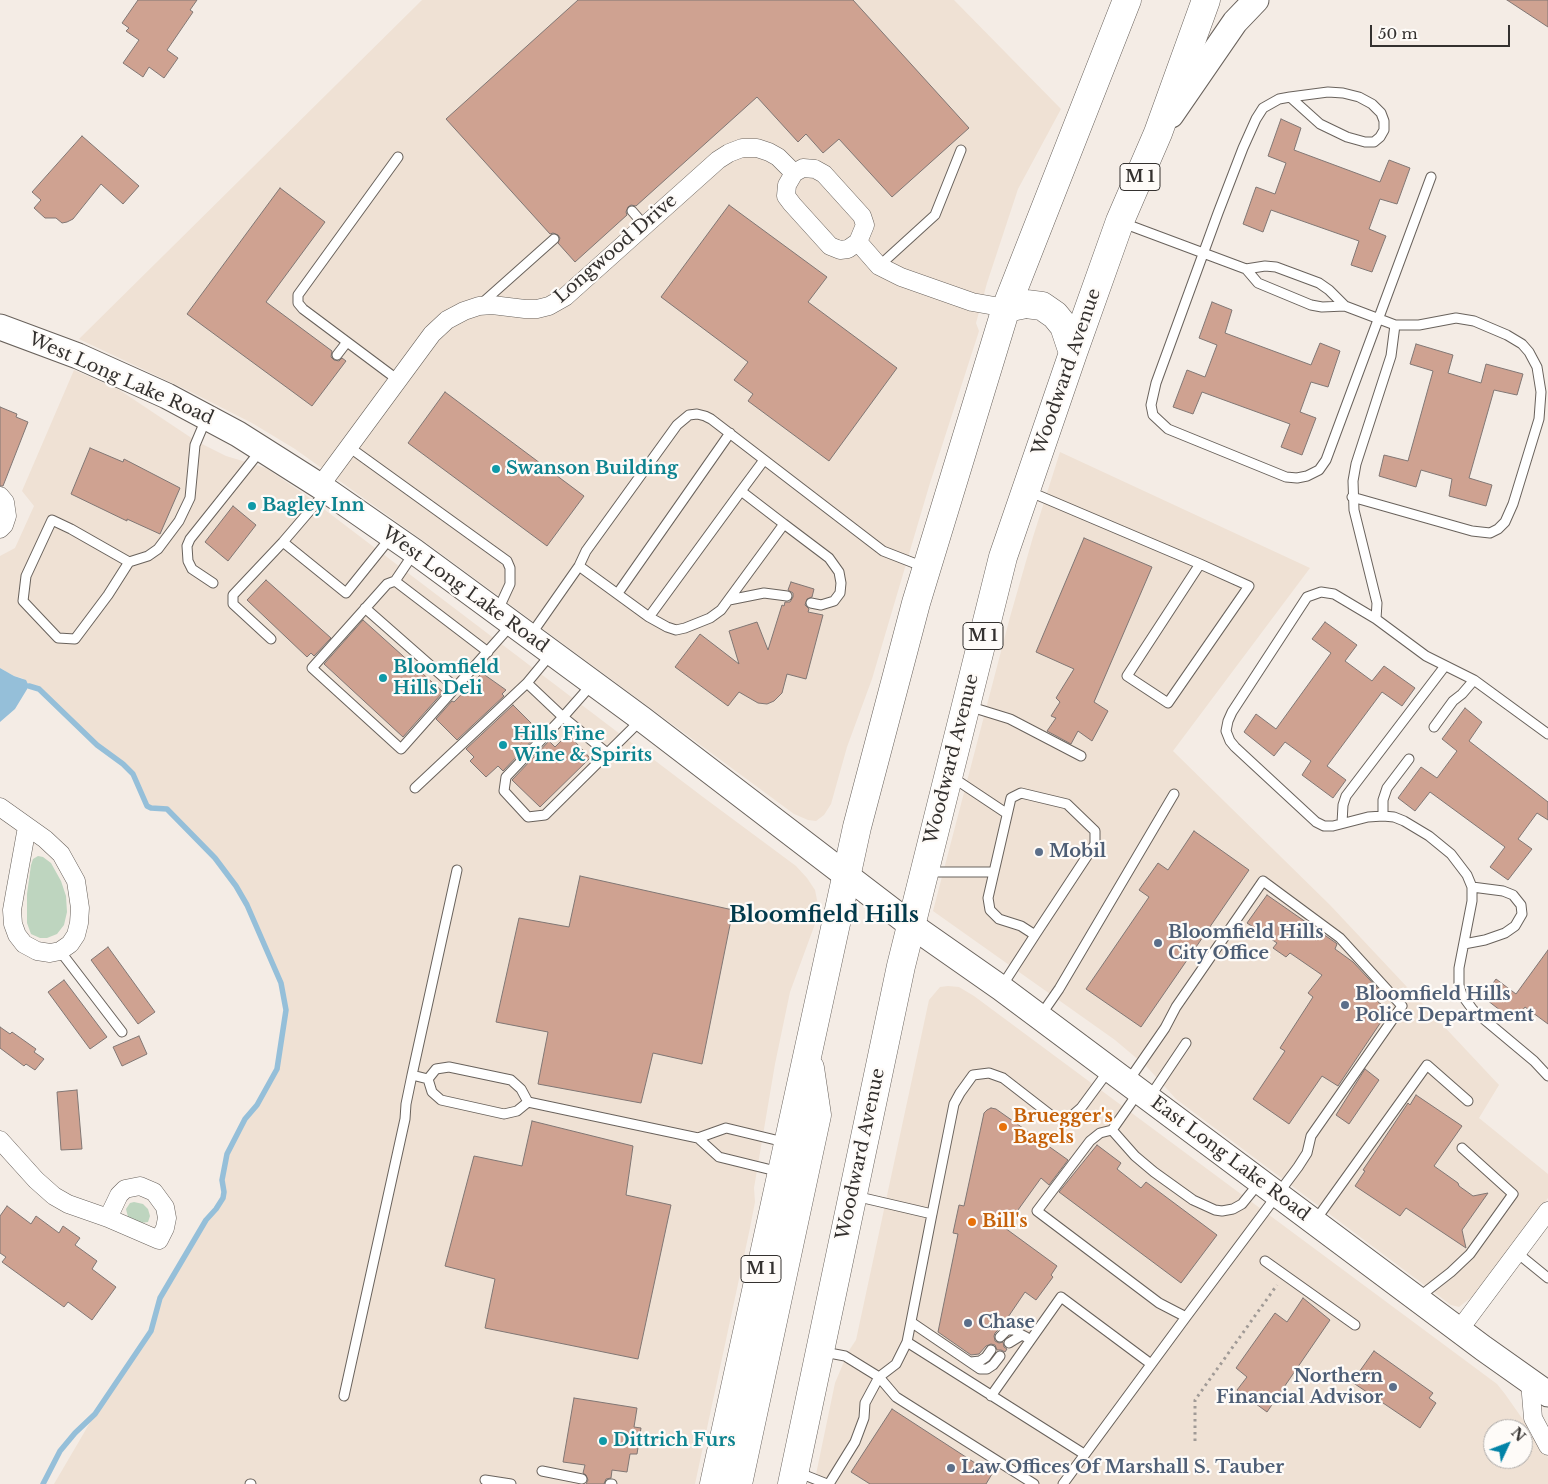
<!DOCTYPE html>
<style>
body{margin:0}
#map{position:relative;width:1548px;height:1484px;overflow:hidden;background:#f4ece5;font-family:"Libre Baskerville",serif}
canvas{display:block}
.north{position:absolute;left:1483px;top:1419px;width:50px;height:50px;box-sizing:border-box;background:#fefbf8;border:1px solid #adaaa8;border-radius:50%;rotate:47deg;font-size:14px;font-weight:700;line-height:20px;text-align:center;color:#34312f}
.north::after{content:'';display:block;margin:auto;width:18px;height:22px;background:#0283a7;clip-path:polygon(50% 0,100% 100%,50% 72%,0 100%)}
.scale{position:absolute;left:1370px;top:25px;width:140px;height:22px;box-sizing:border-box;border:2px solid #34312f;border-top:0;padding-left:6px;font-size:15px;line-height:18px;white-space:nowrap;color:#34312f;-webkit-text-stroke:4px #fefbf8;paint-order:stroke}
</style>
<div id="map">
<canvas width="1548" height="1484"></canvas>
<div class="north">N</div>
<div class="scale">50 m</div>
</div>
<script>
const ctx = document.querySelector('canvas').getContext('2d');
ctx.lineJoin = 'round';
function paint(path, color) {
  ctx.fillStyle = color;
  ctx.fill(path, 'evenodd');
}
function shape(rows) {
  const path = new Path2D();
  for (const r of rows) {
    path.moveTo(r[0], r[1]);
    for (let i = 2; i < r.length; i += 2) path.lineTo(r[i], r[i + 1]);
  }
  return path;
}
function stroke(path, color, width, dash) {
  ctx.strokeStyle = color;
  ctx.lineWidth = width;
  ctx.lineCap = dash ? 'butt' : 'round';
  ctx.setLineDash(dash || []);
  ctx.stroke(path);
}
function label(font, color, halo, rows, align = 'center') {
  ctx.font = font + ' "Libre Baskerville",serif';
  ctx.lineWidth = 4.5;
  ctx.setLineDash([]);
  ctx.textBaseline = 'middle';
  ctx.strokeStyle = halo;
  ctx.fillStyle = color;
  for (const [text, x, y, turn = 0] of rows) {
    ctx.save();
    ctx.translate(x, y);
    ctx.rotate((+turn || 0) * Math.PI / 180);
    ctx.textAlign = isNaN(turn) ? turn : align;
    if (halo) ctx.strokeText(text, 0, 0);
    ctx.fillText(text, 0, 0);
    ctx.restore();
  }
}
const built = shape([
 [422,0,954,0,1061,109,1018,189,987,283,976,323,979,331,930,483,872,679,847,747,831,804,824,815,816,821,808,820,794,814,436,550,295,449,252,423,189,391,79,339],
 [74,370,118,389,196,441,226,456,266,468,304,494,703,797,796,866,807,878,815,890,818,905,815,924,790,992,775,1064,754,1188,755,1202,750,1228,695,1484,54,1484,95,1414,151,1331,160,1298,206,1220,216,1209,223,1198,224,1192,222,1180,227,1154,245,1119,257,1105,277,1069,286,1010,281,983,247,905,236,886,215,858,167,809,151,808,147,806,133,774,123,764,97,745,39,689,29,686,29,684,22,678,14,676,0,668,0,556,15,548,34,506,22,491],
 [1060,452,1310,568,1173,751,1330,905,1499,1085,1479,1118,1548,1174,1548,1198,1473,1296,1459,1307,1451,1305,1176,1099,1147,1067,1115,1040,933,911,1010,617,1033,537],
 [948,986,959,987,974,996,1497,1384,1505,1394,1545,1451,1548,1458,1548,1484,814,1484,835,1383,848,1352,856,1340,929,1000,940,987],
 [1493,1429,1523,1429,1523,1459,1493,1459]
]);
const green = shape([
 [38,856,43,857,51,863,61,881,66,896,67,912,64,925,57,934,47,938,40,938,31,934,27,923,27,894,31,865,33,859],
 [134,1202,143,1204,148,1209,150,1216,148,1222,141,1223,128,1217,126,1209,130,1203]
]);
const water = shape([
 [0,668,14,676,26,680,29,686,15,709,0,722]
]);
const stream = shape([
 [29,686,39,689,97,745,123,764,133,774,147,806,151,808,167,809,215,858,236,886,247,905,281,983,286,1010,277,1069,257,1105,245,1119,227,1154,222,1180,224,1192,223,1198,216,1209,206,1220,160,1298,151,1331,95,1414,75,1433,60,1451,43,1484]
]);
const building = shape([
 [138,0,197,0,190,10,193,12,167,50,178,58,164,78,149,67,143,77,123,63,139,40,126,31,129,28,122,23,138,0],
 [578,0,853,0,969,128,892,197,839,139,823,153,806,134,798,142,757,97,636,206,631,205,628,207,626,212,627,215,575,262,558,243,560,238,558,235,553,233,550,234,446,119,578,0],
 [1507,0,1548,0,1548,27,1507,0],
 [1281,119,1301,128,1294,150,1380,182,1389,160,1410,168,1397,204,1380,199,1369,229,1386,236,1372,272,1351,265,1359,241,1271,210,1263,232,1243,224,1256,187,1275,194,1286,163,1268,156,1281,119],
 [82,136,139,186,123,204,101,184,73,219,67,222,62,223,56,218,45,218,34,208,41,200,32,192,82,136],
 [280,188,325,222,266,302,332,351,331,357,334,360,339,361,342,358,346,361,312,406,187,314,280,188],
 [729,205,827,277,808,302,897,368,829,461,748,401,753,394,734,380,748,362,661,297,729,205],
 [1212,302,1232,310,1225,333,1311,365,1320,343,1340,351,1328,387,1311,382,1300,412,1316,418,1302,455,1281,447,1290,424,1202,392,1193,414,1173,407,1187,370,1205,377,1217,345,1199,338,1212,302],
 [1416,344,1453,355,1448,373,1481,383,1486,364,1523,374,1517,395,1494,390,1469,478,1492,485,1486,506,1449,496,1452,479,1421,470,1416,487,1379,476,1384,455,1408,461,1433,371,1410,364,1416,344],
 [445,392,584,496,547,546,408,443,445,392],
 [0,407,17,414,16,417,28,422,3,486,0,486,0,407],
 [90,448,123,462,124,459,180,488,160,534,127,519,127,521,71,494,90,448],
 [233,506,256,525,228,561,205,542,233,506],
 [1084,538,1152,567,1094,702,1108,711,1092,741,1078,731,1071,744,1047,731,1056,718,1051,716,1060,702,1056,698,1074,669,1036,652,1084,538],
 [266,580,331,638,314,656,311,653,307,657,247,600,266,580],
 [791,582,814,589,812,597,807,599,805,605,809,609,808,612,823,615,806,679,787,674,782,693,774,701,767,704,758,703,739,692,728,706,675,667,700,634,739,664,729,631,757,622,768,650,782,605,784,606,785,602,790,602,793,597,793,593,788,590,791,582],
 [363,620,443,692,403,737,324,664,363,620],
 [1325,622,1357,645,1345,661,1372,681,1384,666,1415,688,1402,706,1382,692,1327,766,1346,780,1333,798,1302,775,1311,761,1285,742,1274,756,1244,732,1256,714,1276,729,1331,653,1312,639,1325,622],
 [482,673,506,690,502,694,504,696,457,740,436,719,452,701,454,702,482,673],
 [513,705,540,732,503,771,498,766,486,777,470,761,474,757,466,749,513,705],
 [1465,708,1482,722,1469,741,1548,802,1548,820,1537,813,1518,839,1532,849,1508,880,1490,867,1505,847,1430,792,1415,811,1398,798,1421,767,1437,778,1457,751,1442,739,1465,708],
 [568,734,590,758,540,807,512,780,549,741,555,747,568,734],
 [1194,831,1249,870,1141,1027,1086,989,1149,897,1139,890,1158,863,1168,870,1194,831],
 [580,876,733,910,702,1064,653,1053,641,1103,538,1084,548,1032,496,1022,519,918,569,927,580,876],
 [1267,895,1336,943,1337,944,1335,949,1353,962,1383,994,1378,1002,1389,1010,1338,1086,1322,1076,1289,1124,1253,1099,1285,1051,1280,1048,1313,997,1308,993,1322,975,1290,953,1286,957,1273,948,1277,943,1247,923,1267,895],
 [108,947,155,1012,138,1024,91,960,108,947],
 [1548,950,1548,1024,1525,1007,1514,1021,1483,997,1496,979,1516,994,1548,950],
 [64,980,107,1037,90,1049,48,992,64,980],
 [0,1027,10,1034,12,1032,36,1049,34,1052,44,1059,35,1070,26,1064,24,1066,0,1048,0,1027],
 [139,1036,147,1054,122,1066,113,1047,139,1036],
 [1365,1069,1379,1080,1349,1124,1336,1115,1365,1069],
 [77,1090,82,1149,61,1150,57,1092,77,1090],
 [1416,1095,1462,1126,1434,1166,1458,1183,1459,1186,1473,1196,1488,1193,1462,1230,1466,1248,1406,1208,1400,1216,1355,1186,1365,1171,1363,1170,1408,1103,1410,1105,1416,1095],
 [991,1108,996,1109,1068,1160,1049,1185,1041,1178,1005,1228,1057,1266,1051,1275,1053,1277,1036,1300,1025,1292,1002,1326,995,1333,994,1336,995,1341,999,1343,1003,1342,1004,1347,1007,1349,1005,1352,1001,1350,997,1350,995,1345,991,1344,986,1346,979,1354,971,1355,938,1332,958,1234,953,1233,959,1205,964,1206,984,1113,987,1110,991,1108],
 [532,1121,633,1146,626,1195,671,1205,638,1359,485,1328,495,1279,445,1266,474,1156,522,1166,532,1121],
 [1097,1145,1121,1163,1117,1169,1141,1188,1146,1182,1217,1235,1181,1283,1059,1192,1097,1145],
 [7,1206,31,1224,36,1216,59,1233,63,1226,80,1238,75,1245,97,1261,92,1269,116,1287,92,1320,68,1302,64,1307,2,1262,6,1257,0,1253,0,1216,7,1206],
 [1303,1298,1330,1320,1267,1412,1237,1390,1247,1377,1236,1368,1275,1313,1287,1322,1303,1298],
 [1374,1351,1433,1393,1429,1398,1436,1403,1420,1428,1352,1382,1374,1351],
 [574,1398,637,1408,634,1427,641,1428,637,1454,630,1454,627,1472,612,1470,611,1478,606,1479,604,1484,586,1484,588,1480,586,1475,583,1473,585,1465,563,1462,574,1398],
 [892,1409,992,1474,986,1484,870,1484,851,1472,892,1409]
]);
const path = shape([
 [1195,1441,1195,1400,1277,1285]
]);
const lane = shape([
 [1290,97,1320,124,1347,137,1365,142,1374,142,1380,137,1384,130,1384,121,1381,113,1372,104,1359,97,1343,93,1328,92,1290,97,1279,99,1263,108,1256,119,1243,148,1218,213,1156,383,1151,405,1153,415,1168,429,1286,477,1297,478,1307,476,1319,470,1326,460,1431,177],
 [398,157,298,295,298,303,303,309,398,380],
 [632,211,645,226],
 [1123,223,1246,269,1265,266,1276,267,1319,283,1329,290,1345,306],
 [879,266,935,215,961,150],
 [1246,269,1258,283,1311,305,1322,307,1345,306,1395,325,1419,325,1456,318,1474,321,1507,335,1522,344,1529,352,1537,367,1541,392,1539,419,1513,504,1505,522,1498,529,1490,533,1472,531,1352,497],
 [481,304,554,239],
 [1395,325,1391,356,1356,464,1353,481,1354,510,1377,603,1376,619,1426,656,1474,680,1462,694,1453,701,1434,727],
 [337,355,347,342],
 [349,447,507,561,510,568,510,584,498,610],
 [1028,491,1200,564,1249,586,1168,703,1127,676,1200,564],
 [784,524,829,558,839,572,841,583,840,593,834,601,821,605,811,603],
 [283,542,346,593,391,537],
 [414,553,395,581,387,584,312,668,401,749,512,624],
 [129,562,71,529,52,520,26,576,23,601,58,638,75,639,108,595,129,562,148,556,158,549,179,521,190,498,195,445,206,419],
 [579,566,649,617,667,627,676,630,685,628,710,618,721,610,784,524,741,491,764,460],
 [395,581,488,652],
 [213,583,192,569,188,561,187,546,190,539,261,450],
 [618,593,730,433],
 [729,600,764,593,787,596],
 [365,608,456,688],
 [649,617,741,491],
 [1376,619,1334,594,1321,592,1307,597,1232,712,1228,721,1226,731,1230,741,1235,747,1316,822,1324,826,1333,826,1368,817,1383,816],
 [530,636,579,566,586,551,677,425,689,415,697,414,705,416,711,419,883,551,924,567],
 [271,639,233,604,233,595,283,542,325,493],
 [551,654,527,683,563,717,607,753],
 [1474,680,1548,734],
 [593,683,563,717,506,777,504,791,528,817,545,815,641,720],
 [968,706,1010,719,1081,756],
 [1409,759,1387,788,1383,800,1383,816,1394,817,1404,821,1429,836,1451,854,1467,875,1472,887,1472,901,1459,968,1459,985,1462,995,1473,1010,1534,1061,1548,1076],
 [952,777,1006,813],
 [415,788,527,683],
 [1342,823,1343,805,1346,796,1445,666],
 [927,872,993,872],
 [1464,944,1485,940,1505,933,1515,926,1522,914,1521,905,1513,895,1503,891,1472,887],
 [60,951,122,1032],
 [1002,986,1035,935,1021,926,999,919,990,910,988,898,1011,798,1021,793,1067,804,1095,831,1095,844,1035,935],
 [1041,1015,1059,989,1174,794],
 [412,1075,457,870],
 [428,1079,432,1092,441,1100,504,1114,517,1111,528,1102,698,1138,719,1157,780,1172],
 [428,1079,436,1069,449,1067,511,1080,521,1089,528,1102],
 [1138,1093,1112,1130,1100,1133,1090,1141,1037,1211,1159,1303,1186,1317],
 [1149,1098,1186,1043],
 [1112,1130,1135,1156,1154,1172,1193,1200,1215,1210,1222,1211,1233,1209,1242,1204,1259,1183],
 [698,1138,726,1128,784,1142],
 [855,1196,932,1214,954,1104,960,1093,973,1075,989,1073,1003,1078,1052,1116,1064,1119,1073,1115,1081,1108,1109,1070],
 [1315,1221,1427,1065,1468,1101],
 [1516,1252,1548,1278],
 [1265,1261,1355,1325],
 [1419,1297,1451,1272,1470,1254,1513,1194,1462,1148],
 [911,1322,980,1369,987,1369,993,1365,1000,1356],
 [1000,1337,1007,1330,1014,1330,1022,1335],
 [907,1342,1084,1454],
 [1009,1343,1022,1335,1026,1337],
 [824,1352,845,1356,879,1377,896,1364,907,1342,932,1214],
 [971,1362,980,1361,986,1357,991,1350],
 [344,1396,405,1119,406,1104,412,1075,428,1079],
 [991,1396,1061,1297,1151,1364],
 [542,1471,582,1479],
 [797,1472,827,1484],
 [485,1480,511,1484],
 [250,1484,251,1484],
 [610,1484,612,1484],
 [829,1484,855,1442,864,1418,865,1403,879,1377,896,1397,1034,1484],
 [1063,1484,1186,1317,1298,1167,1307,1153,1311,1136,1402,1006,1340,938,1263,881,1176,1007,1165,1028,1129,1080]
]);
const street = shape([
 [803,168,815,169,824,174,862,216,865,225,858,242,848,249,840,250,830,246,792,204,786,196,787,185,794,173,803,168],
 [858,242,879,266,901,277,972,302,1006,308],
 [320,486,432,334,447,320,464,311,479,306,492,305,525,309,537,309,549,306,565,297,718,160,729,153,742,148,757,148,769,152,778,157,794,173],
 [0,496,5,502,7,516,4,525,0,529],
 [0,807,45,839,61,854,76,881,80,908,79,923,76,935,70,944,60,951,50,953,37,951,24,944,17,935,13,924,12,910,15,893,27,827],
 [0,1140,36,1180,54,1196,68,1204,108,1218,159,1240,165,1228,167,1218,165,1207,154,1192,140,1186,125,1189,119,1195,108,1218],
 [1459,1330,1548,1211],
 [1530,1382,1533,1418,1548,1446]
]);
const secondary = shape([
 [1171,115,1235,22,1256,0],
 [0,327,78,356,167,396,238,434,320,486,415,552,642,719,911,925,1001,988,1483,1348,1548,1394]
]);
const primary = shape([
 [1006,308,1026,304,1042,306,1055,315,1064,326,1073,353],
 [714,1484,857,827,916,603,1006,308,1127,0],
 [738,1484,817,1115,810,1068],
 [792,1484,901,966,1003,557,1073,353,1120,221,1158,133,1206,0]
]);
const markers = [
 [496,469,5,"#0f9aa8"],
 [252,506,5,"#0f9aa8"],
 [383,678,5,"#0f9aa8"],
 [503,745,5,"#0f9aa8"],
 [1039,852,5,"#5c6f8a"],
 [1158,943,5,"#5c6f8a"],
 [1345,1005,5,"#5c6f8a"],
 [1003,1127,5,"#e8710a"],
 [972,1222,5,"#e8710a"],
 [968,1323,5,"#5c6f8a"],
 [1393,1387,5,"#5c6f8a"],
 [603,1441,5,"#0f9aa8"],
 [951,1468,5,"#5c6f8a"]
];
const shields = [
 [1140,177,40],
 [983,636,40],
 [761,1269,40]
];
const shieldNames = [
 ["M 1",1140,177],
 ["M 1",983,636],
 ["M 1",761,1269]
];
const streetNames = [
 ["Longwood Drive",616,249,-41],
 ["Woodward Avenue",1067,372,-71],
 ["West Long Lake Road",121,379,24],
 ["West Long Lake Road",465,590,36],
 ["Woodward Avenue",952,759,-76],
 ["Woodward Avenue",861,1154,-78],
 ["East Long Lake Road",1230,1159,37]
];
const cultureNames = [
 ["Swanson Building",506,469],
 ["Bagley Inn",262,506],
 ["Bloomfield",393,668],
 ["Hills Deli",393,689],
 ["Hills Fine",513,735],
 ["Wine & Spirits",513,756],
 ["Dittrich Furs",613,1441]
];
const serviceNames = [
 ["Mobil",1049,852],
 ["Bloomfield Hills",1168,933],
 ["City Office",1168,954],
 ["Bloomfield Hills",1355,995],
 ["Police Department",1355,1016],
 ["Chase",978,1323],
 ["Northern",1383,1377,"right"],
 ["Financial Advisor",1383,1398,"right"],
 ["Law Offices Of Marshall S. Tauber",961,1468]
];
const foodNames = [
 ["Bruegger's",1013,1117],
 ["Bagels",1013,1138],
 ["Bill's",982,1222]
];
const districtNames = [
 ["Bloomfield Hills",824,916]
];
paint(built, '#efe1d4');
paint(green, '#bed5bf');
paint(water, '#95bfd9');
stroke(stream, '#95bfd9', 5.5);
paint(building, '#cfa291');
stroke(building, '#817774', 1);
stroke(lane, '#69625c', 11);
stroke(street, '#69625c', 19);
stroke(secondary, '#69625c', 27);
stroke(primary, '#69625c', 29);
stroke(path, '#a09a96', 3, [2.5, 4]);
stroke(lane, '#fff', 9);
stroke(street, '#fff', 18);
stroke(secondary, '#fff', 25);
stroke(primary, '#fff', 28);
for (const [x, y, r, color] of markers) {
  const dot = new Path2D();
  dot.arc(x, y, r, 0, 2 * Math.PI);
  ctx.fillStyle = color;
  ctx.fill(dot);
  stroke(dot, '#fefbf8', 2);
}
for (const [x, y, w] of shields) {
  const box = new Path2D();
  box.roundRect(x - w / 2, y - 13.5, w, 27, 4);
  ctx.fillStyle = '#fefbf8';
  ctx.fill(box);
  stroke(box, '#34312f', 1);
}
label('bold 16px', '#34312f', null, shieldNames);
label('18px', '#34312f', '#fefbf8', streetNames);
label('bold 18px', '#0d838f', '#fefbf8', cultureNames, 'left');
label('bold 18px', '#4e5e75', '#fefbf8', serviceNames, 'left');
label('bold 18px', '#c56008', '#fefbf8', foodNames, 'left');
label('bold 22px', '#033a4b', '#fefbf8', districtNames);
</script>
